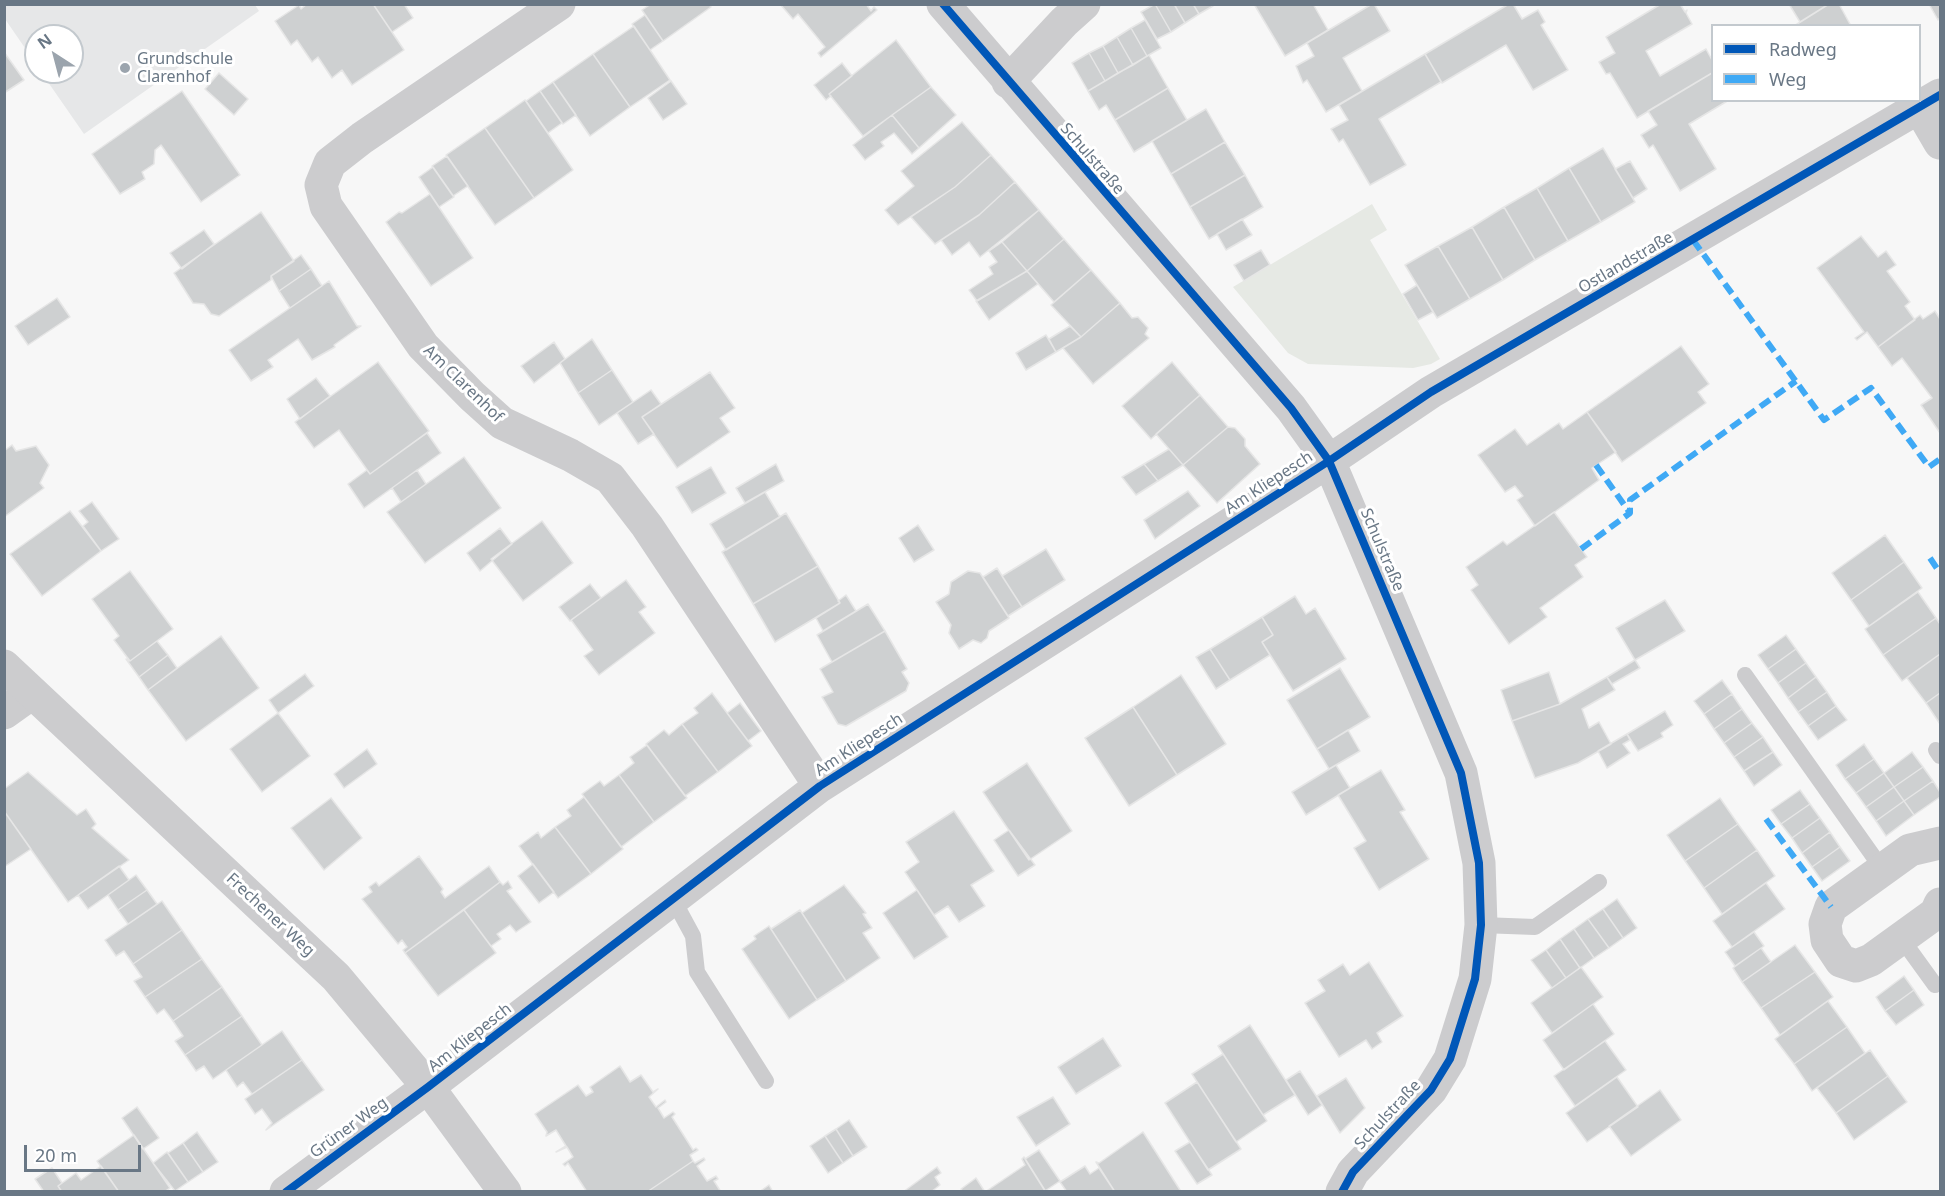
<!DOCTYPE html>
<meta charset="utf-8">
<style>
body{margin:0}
#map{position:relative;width:1945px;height:1196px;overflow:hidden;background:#f7f7f7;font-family:"Noto Sans",sans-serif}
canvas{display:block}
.frame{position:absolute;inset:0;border:6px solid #697785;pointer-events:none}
.legend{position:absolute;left:1711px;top:24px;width:210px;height:78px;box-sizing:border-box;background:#fff;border:2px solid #c3c9ce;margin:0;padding:8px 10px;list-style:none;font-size:18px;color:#697785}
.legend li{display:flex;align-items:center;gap:12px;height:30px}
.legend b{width:30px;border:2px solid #c3c9ce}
.north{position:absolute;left:24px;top:24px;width:60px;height:60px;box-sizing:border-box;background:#fff;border:2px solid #c3c9ce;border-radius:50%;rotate:324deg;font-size:16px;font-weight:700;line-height:24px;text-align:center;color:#697785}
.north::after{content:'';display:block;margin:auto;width:21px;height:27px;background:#9ba4ad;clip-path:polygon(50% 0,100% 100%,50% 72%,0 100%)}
.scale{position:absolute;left:24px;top:1145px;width:117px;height:27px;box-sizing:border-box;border:3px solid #697785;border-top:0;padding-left:8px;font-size:18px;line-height:21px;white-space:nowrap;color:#697785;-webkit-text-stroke:4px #fff;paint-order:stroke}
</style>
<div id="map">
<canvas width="1945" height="1196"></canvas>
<div class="frame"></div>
<ul class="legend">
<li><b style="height:8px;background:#0057b8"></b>Radweg</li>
<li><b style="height:8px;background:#3fa9f5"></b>Weg</li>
</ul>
<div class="north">N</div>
<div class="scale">20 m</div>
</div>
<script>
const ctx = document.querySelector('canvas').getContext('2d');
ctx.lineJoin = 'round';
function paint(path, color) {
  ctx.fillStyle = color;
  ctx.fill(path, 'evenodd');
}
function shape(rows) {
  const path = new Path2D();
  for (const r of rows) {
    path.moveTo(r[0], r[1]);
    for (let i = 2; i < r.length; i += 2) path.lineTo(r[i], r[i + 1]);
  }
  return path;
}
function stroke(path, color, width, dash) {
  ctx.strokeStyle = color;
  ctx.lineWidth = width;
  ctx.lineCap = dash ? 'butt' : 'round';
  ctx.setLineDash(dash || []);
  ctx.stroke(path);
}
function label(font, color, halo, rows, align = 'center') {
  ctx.font = font + ' "Noto Sans",sans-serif';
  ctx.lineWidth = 6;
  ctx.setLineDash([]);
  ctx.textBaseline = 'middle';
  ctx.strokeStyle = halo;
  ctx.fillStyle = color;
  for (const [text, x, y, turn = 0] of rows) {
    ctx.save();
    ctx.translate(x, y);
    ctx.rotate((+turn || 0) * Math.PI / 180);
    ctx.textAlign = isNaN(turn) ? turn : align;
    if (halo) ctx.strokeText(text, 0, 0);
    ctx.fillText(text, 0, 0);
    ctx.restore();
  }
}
const built = shape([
 [255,5,259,11,84,134,41,72,72,72,72,36,36,36,36,64,5,19,5,5]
]);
const green = shape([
 [1372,204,1387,230,1370,240,1440,359,1431,364,1413,368,1308,364,1288,353,1233,287]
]);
const building = shape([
 [307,4,373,4,404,50,352,85,342,70,332,78,318,57,312,62,297,40,291,45,275,21,299,5,301,9,307,4],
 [373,4,404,4,413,18,392,32,373,4],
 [651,4,709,4,711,7,663,41,642,10,651,4],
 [780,4,866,4,871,11,874,7,877,10,821,57,818,53,825,47,798,14,793,19,780,4],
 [1155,4,1174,4,1185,23,1171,32,1155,4],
 [1155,4,1171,32,1157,39,1141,12,1155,4],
 [1174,4,1193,4,1199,14,1185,23,1174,4],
 [1193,4,1212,4,1213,6,1199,14,1193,4],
 [1254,4,1313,4,1328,30,1285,56,1254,4],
 [1372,4,1374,4,1390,31,1343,58,1362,91,1326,112,1307,80,1303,83,1296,66,1314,56,1307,43,1372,4],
 [1509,4,1513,4,1522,19,1538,10,1545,22,1541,25,1568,70,1533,90,1506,45,1442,83,1425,54,1509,4],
 [1661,4,1680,4,1685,12,1687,10,1686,13,1692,24,1646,51,1660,76,1706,49,1712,60,1712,73,1637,118,1610,73,1606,74,1599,62,1615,53,1606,37,1661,4],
 [1789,4,1829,4,1800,22,1789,4],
 [1829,4,1839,4,1851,26,1794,26,1829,4],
 [1929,4,1940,4,1940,18,1938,20,1929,4],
 [645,15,663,41,650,50,632,24,645,15],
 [1145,20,1161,48,1147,56,1131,28,1145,20],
 [634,26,670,80,630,107,593,54,634,26],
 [1131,28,1147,56,1133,65,1117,37,1131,28],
 [1117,37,1133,65,1118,73,1103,46,1117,37],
 [896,40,931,87,863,136,829,94,896,40],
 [1103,46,1118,73,1105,81,1089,53,1103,46],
 [4,52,24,80,4,93,4,52],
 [1089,53,1105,81,1088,91,1072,63,1089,53],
 [593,54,630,107,590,136,553,82,593,54],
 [1425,54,1441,82,1379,119,1406,165,1370,185,1343,139,1339,142,1331,129,1348,120,1339,105,1425,54],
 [1149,55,1168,88,1115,120,1106,105,1099,110,1088,91,1149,55],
 [842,63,852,76,829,94,831,96,826,100,814,85,842,63],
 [219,73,248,99,234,115,205,89,219,73],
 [1712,73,1712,100,1729,100,1689,124,1716,169,1680,191,1653,145,1649,148,1641,135,1657,125,1648,111,1712,73],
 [671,81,687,104,663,120,648,98,671,81],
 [553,82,576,115,563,124,540,91,553,82],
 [931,87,956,115,919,148,892,115,931,87],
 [1168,88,1187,120,1134,152,1115,120,1168,88],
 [182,91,240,175,201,202,161,145,155,150,154,164,142,172,145,179,120,194,92,154,182,91],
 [540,91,562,123,548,133,526,101,540,91],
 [525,100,573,170,534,198,485,128,525,100],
 [1206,109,1225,142,1171,174,1152,141,1206,109],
 [892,115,919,148,912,154,894,133,881,142,884,146,865,160,853,145,892,115],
 [962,122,991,155,955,187,898,225,885,210,914,186,901,171,962,122],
 [485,128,534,198,495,225,446,155,485,128],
 [1225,142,1245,175,1190,207,1171,174,1225,142],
 [1603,148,1635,202,1601,222,1569,168,1603,148],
 [991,155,1015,182,979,215,935,244,911,217,955,187,991,155],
 [447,156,468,186,453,196,432,166,447,156],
 [1630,161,1647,189,1633,198,1615,169,1630,161],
 [433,167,454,197,439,207,419,177,433,167],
 [1569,168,1601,222,1568,241,1537,188,1569,168],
 [1245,175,1263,207,1209,239,1190,207,1245,175],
 [1015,182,1039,210,980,257,969,242,952,255,941,240,979,215,1015,182],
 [1537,188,1568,241,1535,260,1504,207,1537,188],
 [430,194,473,258,431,286,386,222,399,212,402,213,430,194],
 [1504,207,1535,260,1503,280,1472,227,1504,207],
 [1039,210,1064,239,1027,271,1002,242,1039,210],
 [261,212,294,261,271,276,271,280,219,316,211,314,204,304,193,303,174,273,261,212],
 [1242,219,1252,235,1226,250,1217,234,1242,219],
 [1472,227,1503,280,1470,299,1438,246,1472,227],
 [204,230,214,244,182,269,170,253,204,230],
 [1861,236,1878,257,1886,251,1896,265,1887,271,1910,302,1905,306,1915,320,1878,347,1867,332,1857,340,1855,338,1864,332,1817,268,1861,236],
 [1064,239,1091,270,1054,302,1027,271,1064,239],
 [1002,242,1027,271,977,301,969,290,993,274,989,267,997,262,989,251,1002,242],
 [1438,246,1470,299,1437,318,1405,265,1438,246],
 [1261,250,1270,265,1244,281,1234,265,1261,250],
 [301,255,311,269,279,291,271,276,301,255],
 [311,269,322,286,290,308,279,291,311,269],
 [1091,270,1120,303,1081,337,1051,305,1091,270],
 [1027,271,1038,284,989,320,976,301,1027,271],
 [329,281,357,326,361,326,334,345,335,347,312,360,298,339,268,360,273,367,251,381,229,350,329,281],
 [1417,285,1433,312,1418,320,1403,294,1417,285],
 [57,298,70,317,28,345,15,326,57,298],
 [1120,303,1132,318,1138,317,1148,328,1145,334,1149,338,1093,384,1063,348,1081,337,1120,303],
 [1935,311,1940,319,1940,433,1921,405,1932,398,1902,358,1892,366,1878,347,1920,315,1923,319,1935,311],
 [1070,326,1081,337,1056,352,1049,339,1070,326],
 [1046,335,1056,352,1026,370,1016,353,1046,335],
 [592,339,612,370,578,393,560,363,592,339],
 [554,342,565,359,534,383,521,366,554,342],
 [1681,346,1709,384,1698,392,1706,403,1622,462,1587,412,1681,346],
 [378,362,429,431,370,474,339,430,314,448,295,422,378,362],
 [1172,362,1200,395,1151,439,1122,406,1172,362],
 [612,370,633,402,599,425,578,393,612,370],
 [710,372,735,408,720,418,730,432,677,468,642,417,710,372],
 [316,378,330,396,300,419,287,399,316,378],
 [651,390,661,404,642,417,654,434,638,444,617,413,651,390],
 [1200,395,1228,427,1183,465,1156,434,1200,395],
 [1587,412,1616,452,1592,468,1599,480,1535,526,1517,500,1523,496,1515,486,1505,492,1478,455,1515,429,1527,445,1559,423,1563,429,1587,412],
 [1228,427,1235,428,1245,439,1245,446,1260,464,1217,503,1183,465,1228,427],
 [427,433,441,453,364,508,348,484,367,470,370,474,427,433],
 [12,445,16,451,36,446,49,465,40,483,44,488,4,517,4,451,12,445],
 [1169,449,1183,465,1158,481,1144,464,1169,449],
 [464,457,501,508,425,563,387,512,464,457],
 [776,464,784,481,745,503,736,488,776,464],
 [1144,464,1158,481,1136,495,1122,477,1144,464],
 [711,467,726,493,692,513,676,487,711,467],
 [417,470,426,484,401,502,392,488,417,470],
 [1188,491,1200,506,1155,539,1144,520,1188,491],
 [765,492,780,517,726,550,710,524,765,492],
 [92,502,119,539,101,551,83,526,88,522,79,511,92,502],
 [70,511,101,551,42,596,10,554,70,511],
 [1554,512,1587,557,1575,565,1583,577,1540,608,1547,617,1509,644,1471,590,1478,585,1466,567,1503,541,1507,545,1554,512],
 [786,513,818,566,753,604,722,552,786,513],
 [542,521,573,563,523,601,491,559,542,521],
 [918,525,934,550,914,562,899,538,918,525],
 [500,528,512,544,480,571,467,553,500,528],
 [1885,535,1904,562,1851,600,1832,573,1885,535],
 [1046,549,1065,580,1022,607,1002,576,1046,549],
 [1904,562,1922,588,1869,626,1851,600,1904,562],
 [818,566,840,603,775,642,753,604,818,566],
 [997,568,1022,607,1008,616,983,577,997,568],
 [130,571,173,629,130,661,114,640,119,636,92,599,130,571],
 [968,571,980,573,1009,618,989,631,987,638,981,643,973,640,959,649,949,633,951,625,936,602,949,594,951,582,968,571],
 [626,580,646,607,639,612,655,633,599,675,584,656,593,650,571,620,626,580],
 [590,584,601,598,570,621,559,607,590,584],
 [1918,592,1936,618,1883,655,1865,629,1918,592],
 [846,595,856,611,823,631,816,618,840,603,838,601,846,595],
 [1295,596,1306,614,1315,608,1346,659,1293,691,1262,642,1273,635,1262,617,1295,596],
 [1665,600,1685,631,1635,660,1616,628,1665,600],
 [868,604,885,631,832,662,817,635,868,604],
 [1262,617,1273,635,1262,642,1270,655,1230,680,1210,649,1262,617],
 [1936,618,1940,624,1940,654,1902,681,1883,655,1936,618],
 [885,631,907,669,902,672,909,683,906,691,846,726,838,724,822,697,833,692,820,669,885,631],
 [1786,635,1796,649,1768,669,1758,655,1786,635],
 [221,636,259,688,186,741,148,690,221,636],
 [157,641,168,655,139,677,126,659,130,661,157,641],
 [1210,649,1230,680,1216,689,1196,657,1210,649],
 [1796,649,1806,663,1778,683,1768,669,1796,649],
 [1940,654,1940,693,1926,703,1907,678,1940,654],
 [168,655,177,668,148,690,139,677,168,655],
 [1635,660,1640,668,1612,684,1607,677,1635,660],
 [1806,663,1816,677,1788,698,1778,683,1806,663],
 [1340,668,1370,717,1317,749,1287,700,1340,668],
 [1549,672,1560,704,1512,721,1501,690,1549,672],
 [305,674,314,686,278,713,269,700,305,674],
 [1181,675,1226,744,1177,775,1133,707,1181,675],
 [1607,677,1615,690,1582,709,1589,728,1599,722,1611,744,1578,763,1535,778,1512,721,1560,704,1607,677],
 [1816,677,1827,692,1798,712,1788,698,1816,677],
 [1722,680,1732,694,1704,714,1694,701,1722,680],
 [1827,692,1836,706,1808,726,1798,712,1827,692],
 [712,693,752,746,718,772,682,724,698,713,694,708,712,693],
 [1940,693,1940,724,1926,703,1940,693],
 [1732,694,1742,709,1714,729,1704,714,1732,694],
 [740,703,761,731,748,741,727,713,740,703],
 [1836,706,1847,720,1818,740,1808,726,1836,706],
 [1133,707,1177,775,1129,806,1085,738,1133,707],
 [1742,709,1752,723,1724,743,1714,729,1742,709],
 [1665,711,1673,725,1661,733,1663,737,1638,751,1627,734,1665,711],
 [278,713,310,756,262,792,230,749,278,713],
 [1752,723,1763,737,1734,757,1724,743,1752,723],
 [682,724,718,772,685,796,646,744,664,730,669,735,682,724],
 [1348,730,1360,751,1329,769,1317,749,1348,730],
 [1627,734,1630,740,1623,744,1630,753,1607,768,1598,751,1627,734],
 [1763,737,1773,752,1744,771,1734,757,1763,737],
 [1864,744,1874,759,1845,779,1836,765,1864,744],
 [647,745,687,798,654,822,619,775,634,763,630,757,647,745],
 [367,749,377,764,344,788,334,774,367,749],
 [1773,752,1782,765,1754,786,1744,771,1773,752],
 [1912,752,1923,767,1894,787,1884,773,1912,752],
 [1874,759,1884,773,1856,793,1845,779,1874,759],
 [1027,763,1072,831,1029,860,983,792,1027,763],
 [1336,765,1350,788,1306,815,1292,792,1336,765],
 [1923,767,1933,781,1904,801,1894,787,1923,767],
 [1381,770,1405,810,1400,812,1429,859,1379,890,1354,848,1366,841,1338,795,1381,770],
 [28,772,77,815,86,809,96,824,92,828,129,860,68,902,4,811,4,789,28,772],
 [1884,773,1894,787,1866,807,1856,793,1884,773],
 [619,775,654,822,621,847,582,794,600,781,604,786,619,775],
 [1933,781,1940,792,1940,797,1914,815,1904,801,1933,781],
 [1894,787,1904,801,1876,821,1866,807,1894,787],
 [1800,790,1810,804,1781,824,1771,810,1800,790],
 [584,797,623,849,591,874,555,827,571,816,567,810,584,797],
 [331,798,362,838,324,870,291,828,331,798],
 [1720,798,1738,824,1685,861,1667,835,1720,798],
 [1904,801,1914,815,1886,836,1876,821,1904,801],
 [1810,804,1820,818,1792,838,1781,824,1810,804],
 [4,811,31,849,4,867,4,811],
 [954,811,994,871,971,885,985,906,959,922,948,906,934,915,905,872,919,862,906,842,954,811],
 [1820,818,1830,832,1802,853,1792,838,1820,818],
 [1738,824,1757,850,1704,888,1685,861,1738,824],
 [555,827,591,874,558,898,519,846,538,832,541,838,555,827],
 [1009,830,1035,865,1018,876,994,840,1009,830],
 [1830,832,1840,847,1812,867,1802,853,1830,832],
 [1840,847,1850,861,1822,881,1812,867,1840,847],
 [1757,850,1775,876,1722,914,1704,888,1757,850],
 [419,856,443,889,441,892,445,898,489,866,500,882,405,953,403,950,407,947,402,940,398,944,362,899,372,892,369,887,376,882,379,886,419,856],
 [533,864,554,892,539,903,518,876,533,864],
 [119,866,129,880,88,909,78,895,119,866],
 [136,875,147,890,118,910,108,895,136,875],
 [508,881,512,888,507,891,531,922,516,932,510,925,497,934,501,939,491,946,464,910,500,882,503,885,508,881],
 [1766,883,1785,909,1732,947,1713,921,1766,883],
 [844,885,866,913,863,914,872,928,863,933,880,958,846,981,802,913,844,885],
 [147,890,157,904,128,924,118,910,147,890],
 [917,890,948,937,914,959,883,913,917,890],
 [1617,899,1637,928,1623,938,1603,909,1617,899],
 [162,901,182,930,133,964,124,951,116,956,105,940,162,901],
 [1603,909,1623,938,1609,948,1588,919,1603,909],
 [464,910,496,953,438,996,405,953,464,910],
 [800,910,846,981,817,1000,771,929,800,910],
 [1588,919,1609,948,1594,958,1574,929,1588,919],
 [769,926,817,1000,789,1019,742,949,756,939,754,936,769,926],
 [1574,929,1594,958,1580,968,1560,939,1574,929],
 [182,930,202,959,145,997,134,981,142,977,133,964,182,930],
 [1754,932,1764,946,1735,966,1725,952,1754,932],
 [1560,939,1580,968,1566,978,1546,950,1560,939],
 [1795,945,1815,972,1761,1008,1742,982,1795,945],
 [1761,948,1771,962,1742,982,1733,968,1761,948],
 [1546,950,1566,978,1552,988,1531,960,1546,950],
 [202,959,222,987,173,1021,164,1009,157,1014,145,997,202,959],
 [1369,962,1403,1016,1377,1033,1382,1042,1372,1049,1366,1040,1339,1057,1305,1003,1325,991,1318,980,1343,964,1350,975,1369,962],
 [1581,967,1603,997,1552,1033,1531,1003,1581,967],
 [1815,972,1833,997,1780,1035,1761,1008,1815,972],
 [1904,976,1914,990,1885,1011,1876,997,1904,976],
 [222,987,242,1016,185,1055,175,1041,183,1036,173,1021,222,987],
 [1914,990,1924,1005,1896,1025,1885,1011,1914,990],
 [1828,1001,1847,1027,1794,1064,1775,1039,1828,1001],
 [1593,1004,1614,1034,1564,1070,1543,1040,1593,1004],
 [242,1016,262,1045,213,1079,204,1066,196,1071,185,1055,242,1016],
 [1250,1025,1295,1095,1263,1115,1218,1046,1250,1025],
 [1847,1027,1865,1053,1812,1091,1794,1064,1847,1027],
 [282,1031,302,1060,252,1094,243,1082,237,1087,226,1070,282,1031],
 [1103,1038,1121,1066,1076,1094,1058,1067,1103,1038],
 [1605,1041,1626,1070,1575,1106,1554,1076,1605,1041],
 [1870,1050,1888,1076,1836,1113,1817,1088,1870,1050],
 [1223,1054,1267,1121,1236,1142,1192,1074,1223,1054],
 [302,1060,324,1090,266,1130,272,1123,262,1109,255,1114,245,1099,302,1060],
 [620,1066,630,1082,641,1075,653,1092,658,1089,649,1097,656,1107,665,1100,666,1102,658,1108,664,1118,673,1112,675,1114,672,1117,693,1150,696,1148,698,1150,690,1155,693,1161,647,1192,587,1192,568,1163,565,1166,563,1164,573,1157,567,1147,556,1152,566,1146,556,1130,546,1136,547,1132,535,1114,578,1085,586,1096,593,1092,590,1087,620,1066],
 [1300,1071,1322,1105,1308,1115,1286,1080,1300,1071],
 [1888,1076,1907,1102,1854,1140,1836,1113,1888,1076],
 [1617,1077,1638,1107,1587,1142,1566,1113,1617,1077],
 [1346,1078,1365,1108,1340,1133,1317,1096,1346,1078],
 [1197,1082,1241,1149,1208,1170,1165,1103,1197,1082],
 [1660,1090,1681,1120,1631,1156,1609,1126,1660,1090],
 [1053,1097,1070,1124,1036,1146,1017,1117,1053,1097],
 [137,1107,159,1138,143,1149,122,1118,137,1107],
 [849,1120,867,1147,853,1156,836,1129,849,1120],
 [836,1129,853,1156,843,1163,825,1136,836,1129],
 [197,1132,218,1162,203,1172,183,1143,197,1132],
 [1143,1132,1180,1190,1178,1192,1115,1192,1096,1162,1099,1163,1143,1132],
 [134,1135,170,1188,164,1192,119,1192,97,1161,134,1135],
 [825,1136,843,1163,828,1173,810,1146,825,1136],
 [1190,1142,1212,1175,1197,1184,1175,1151,1190,1142],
 [183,1143,203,1172,188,1182,168,1153,183,1143],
 [1039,1150,1060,1181,1045,1191,1025,1159,1039,1150],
 [167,1152,188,1182,175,1191,153,1163,167,1152],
 [1024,1157,1046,1192,985,1192,1025,1165,1022,1159,1024,1157],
 [704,1158,705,1160,697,1166,707,1181,716,1176,718,1179,714,1181,721,1192,647,1192,693,1161,695,1163,704,1158],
 [101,1166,119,1192,62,1192,58,1186,76,1173,81,1180,101,1166],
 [1085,1166,1090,1174,1099,1168,1115,1192,1067,1192,1060,1182,1085,1166],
 [937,1167,941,1173,935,1177,940,1185,931,1192,903,1192,937,1167],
 [52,1168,62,1183,58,1186,62,1192,44,1192,35,1179,52,1168],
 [976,1178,985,1192,963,1192,961,1189,976,1178],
 [769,1185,773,1192,759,1192,769,1185]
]);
const service = shape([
 [1745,675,1883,870],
 [1936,750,1940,756],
 [673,899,693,936,697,972,766,1081],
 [1481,925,1535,927,1599,882],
 [1901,938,1935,985]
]);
const minor = shape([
 [559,4,362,138,330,163,321,185,326,206,423,346,472,396,502,423,570,455,610,478,647,526,820,786],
 [943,4,1291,408,1329,461,1461,773,1479,863,1481,925,1475,979,1450,1059,1431,1090,1353,1172,1342,1192],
 [1008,82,1064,22,1084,4],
 [1919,107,1940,143],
 [4,713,32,693],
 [1940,843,1910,850,1831,907,1825,924,1827,940,1841,961,1856,966,1871,960,1936,913,1940,904],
 [286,1192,428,1087,820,786,1329,461,1431,392,1940,95]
]);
const tertiary = shape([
 [4,666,336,977,428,1087,505,1192]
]);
const quiet = shape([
 [1693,240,1824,420,1871,388,1929,467,1940,459],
 [1596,465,1630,513],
 [1581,549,1630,513,1630,500,1796,381],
 [1930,558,1940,573],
 [1766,819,1831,907]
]);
const cycleway = shape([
 [943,4,1291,408,1329,461,1461,773,1479,863,1481,925,1475,979,1450,1059,1431,1090,1353,1172,1342,1192],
 [286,1192,428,1087,820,786,1329,461,1431,392,1940,95]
]);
const markers = [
 [125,68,6,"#9ba4ad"]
];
const poiNames = [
 ["Grundschule",137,59],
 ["Clarenhof",137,77]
];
const streetNames = [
 ["Schulstraße",1092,159,49],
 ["Ostlandstraße",1626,263,-30],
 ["Am Clarenhof",463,384,44],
 ["Am Kliepesch",1269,483,-33],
 ["Schulstraße",1382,550,67],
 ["Am Kliepesch",859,745,-33],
 ["Frechener Weg",270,915,43],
 ["Am Kliepesch",470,1038,-38],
 ["Schulstraße",1388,1115,-47],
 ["Grüner Weg",349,1128,-36]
];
paint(built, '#e6e7e8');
paint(green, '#e6e9e4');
paint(building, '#ced0d1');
stroke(building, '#e6e6e6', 1.5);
stroke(service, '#ccccce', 16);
stroke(minor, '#ccccce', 33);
stroke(tertiary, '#ccccce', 33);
stroke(quiet, '#3fa9f5', 6, [12, 6]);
stroke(cycleway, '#0057b8', 8);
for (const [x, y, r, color] of markers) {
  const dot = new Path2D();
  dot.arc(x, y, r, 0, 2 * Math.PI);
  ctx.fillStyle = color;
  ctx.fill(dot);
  stroke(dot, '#fff', 2);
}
label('16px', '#697785', '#fff', poiNames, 'left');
label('16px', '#697785', '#fff', streetNames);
</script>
